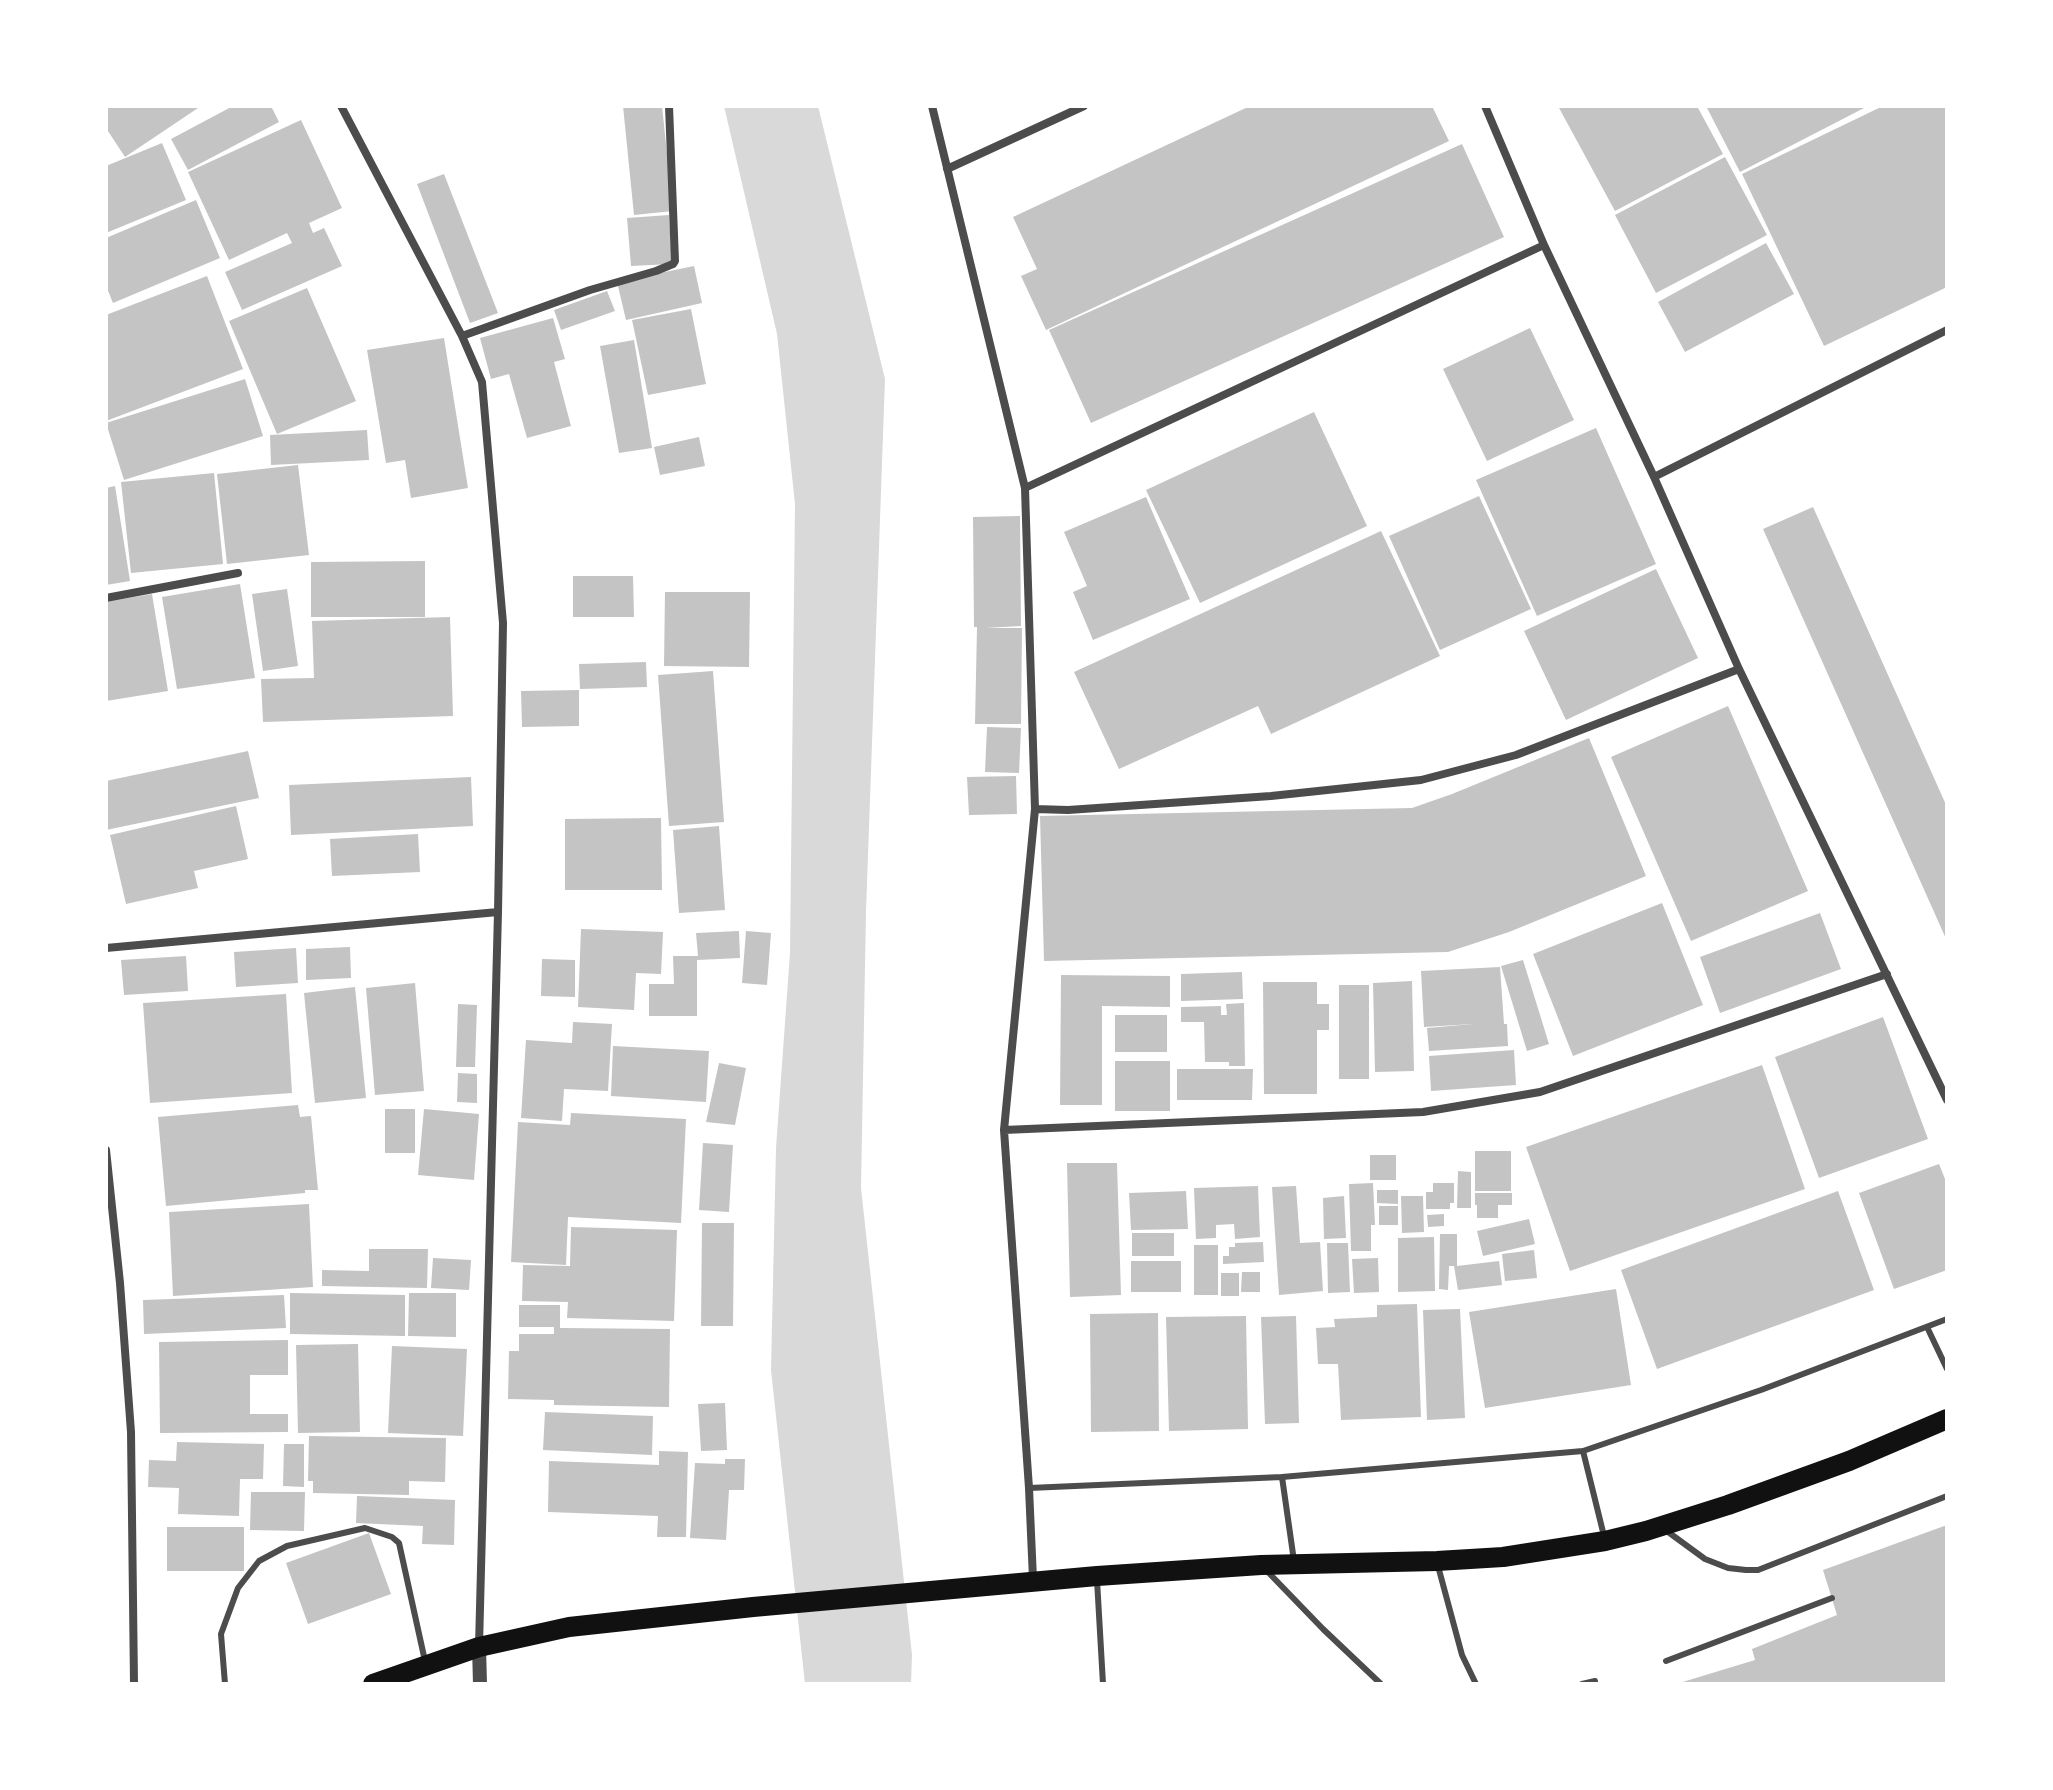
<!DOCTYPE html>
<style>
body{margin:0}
#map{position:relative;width:2053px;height:1790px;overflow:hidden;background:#fff;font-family:Commissioner,sans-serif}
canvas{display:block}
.frame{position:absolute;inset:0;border:108px solid #fff;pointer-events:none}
</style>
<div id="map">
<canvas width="2053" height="1790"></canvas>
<div class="frame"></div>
</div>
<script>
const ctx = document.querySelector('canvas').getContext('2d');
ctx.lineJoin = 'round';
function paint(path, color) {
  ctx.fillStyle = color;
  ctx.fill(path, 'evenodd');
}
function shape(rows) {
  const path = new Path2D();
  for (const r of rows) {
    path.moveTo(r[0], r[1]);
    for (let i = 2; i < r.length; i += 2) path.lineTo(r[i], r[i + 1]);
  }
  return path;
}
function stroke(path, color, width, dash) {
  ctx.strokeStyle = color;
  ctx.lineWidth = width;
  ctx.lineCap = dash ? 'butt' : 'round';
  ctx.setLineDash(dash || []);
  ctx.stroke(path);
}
const water = shape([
 [724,106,818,106,885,379,866,911,861,1188,912,1655,911,1684,805,1684,771,1370,776,1148,790,953,795,504,777,334]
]);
const building = shape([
 [106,106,201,106,125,157,106,128],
 [233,106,271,106,279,122,188,170,171,139],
 [623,106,662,106,673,211,634,215],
 [1250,106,1432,106,1449,141,1046,330,1021,276,1037,269,1013,217],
 [1558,106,1697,106,1723,154,1615,211],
 [1706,106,1868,106,1740,172],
 [1883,106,1947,106,1947,287,1824,346,1742,174],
 [301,120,342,208,309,223,313,233,324,228,342,266,242,310,225,272,292,243,287,233,229,260,188,172],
 [162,143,186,200,106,233,106,166],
 [1462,144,1504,237,1091,423,1049,330],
 [1725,157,1767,235,1656,293,1615,215],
 [444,174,498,313,470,323,417,184],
 [196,200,220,258,113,303,106,286,106,238],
 [669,215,672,264,631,266,627,218],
 [1766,243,1794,294,1685,352,1658,302],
 [694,266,702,303,626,320,617,282],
 [207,276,243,369,106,421,106,315],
 [307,288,356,401,277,434,229,321],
 [607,291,615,311,561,330,554,310],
 [691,309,706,384,648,395,632,320],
 [553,318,565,359,554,362,571,426,527,438,509,374,491,379,480,338],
 [1530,328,1574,420,1487,461,1443,369],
 [444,338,468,488,411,498,405,460,386,463,367,350],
 [634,340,652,448,619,453,600,346],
 [245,379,263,436,124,480,106,423],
 [1314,412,1367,526,1200,603,1146,490],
 [1596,428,1656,564,1537,616,1476,480],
 [367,430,369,460,271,465,270,435],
 [699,437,705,466,660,475,654,447],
 [298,465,309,555,227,564,217,474],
 [214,473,223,564,131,573,121,482],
 [115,486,130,581,106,585,106,488],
 [1479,496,1531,609,1440,650,1389,536],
 [1146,497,1190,599,1093,640,1073,592,1087,586,1064,532],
 [1813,507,1947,807,1947,941,1763,529],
 [1020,516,1021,626,985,628,1022,628,1021,724,975,724,977,627,974,627,973,517],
 [1381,531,1440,656,1271,734,1258,706,1119,769,1074,672],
 [425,561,425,617,311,617,311,562],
 [1656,569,1698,658,1566,720,1524,631],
 [573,576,633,576,634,617,573,617],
 [240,584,255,678,177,689,162,597],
 [287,589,298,666,263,671,252,594],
 [665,592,750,592,749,667,664,666],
 [152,594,168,691,106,701,106,602],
 [450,617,453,716,263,722,261,679,314,678,312,621],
 [646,662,647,687,580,689,579,664],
 [713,671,724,822,669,826,658,675],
 [579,690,579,726,522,727,521,691],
 [1728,706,1808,891,1691,941,1611,757],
 [987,727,1021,728,1019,773,985,772],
 [1589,738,1646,876,1509,932,1448,952,1044,961,1040,816,1412,808,1452,794],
 [248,751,259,798,106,830,106,781],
 [1016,776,1017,814,969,815,967,777],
 [471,777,473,826,291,835,289,785],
 [236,806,248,859,194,871,198,888,126,904,110,835],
 [661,818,662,890,565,890,565,819],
 [719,826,725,910,679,913,673,830],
 [418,834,420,872,332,876,330,839],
 [1662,903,1703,1005,1573,1056,1533,954],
 [1820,913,1841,969,1720,1013,1700,957],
 [581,929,663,932,661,974,636,973,634,1010,578,1007],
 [739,931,740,958,697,960,697,1016,649,1016,649,984,674,984,673,956,698,956,696,933],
 [746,931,771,933,767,985,742,983],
 [350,947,351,978,306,980,306,949],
 [296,948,298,983,236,987,234,952],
 [186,956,188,991,124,995,121,960],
 [542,959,575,960,575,997,541,996],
 [1523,960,1549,1044,1527,1051,1501,966],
 [1500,967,1504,1024,1507,1024,1508,1046,1429,1051,1427,1028,1473,1024,1424,1027,1421,971],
 [1242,972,1243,999,1181,1001,1181,974],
 [1061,975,1170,976,1170,1007,1102,1006,1102,1105,1060,1105],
 [1412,981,1414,1071,1375,1072,1373,983],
 [1263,982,1317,982,1317,1004,1329,1004,1329,1030,1317,1030,1317,1094,1264,1094],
 [415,983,424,1091,375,1095,366,988],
 [1339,985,1369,985,1369,1079,1339,1079],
 [355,987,366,1098,315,1103,304,993],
 [286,994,292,1093,150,1103,143,1003],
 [1244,1003,1245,1066,1229,1066,1229,1062,1205,1062,1204,1022,1181,1022,1181,1007,1221,1006,1221,1015,1227,1015,1226,1004],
 [458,1004,477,1005,475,1067,456,1067],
 [1115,1015,1167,1015,1167,1052,1115,1052],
 [1883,1017,1928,1139,1819,1178,1775,1057],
 [573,1022,612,1024,608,1091,564,1089,562,1121,521,1118,526,1040,572,1043],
 [613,1046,709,1051,706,1102,611,1096],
 [1514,1050,1516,1085,1431,1091,1429,1056],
 [1115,1061,1170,1061,1170,1111,1115,1111],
 [719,1063,746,1068,735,1125,706,1122],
 [1762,1065,1805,1189,1570,1271,1526,1147],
 [1177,1069,1253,1069,1252,1100,1177,1100],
 [458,1073,477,1074,477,1103,457,1102],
 [298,1105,300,1117,311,1116,318,1190,305,1190,305,1193,166,1206,158,1117],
 [385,1109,415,1109,415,1153,385,1153],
 [424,1109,479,1114,474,1180,418,1175],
 [571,1113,686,1119,681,1223,568,1217,566,1265,511,1262,518,1122,570,1125],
 [703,1143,733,1145,729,1212,699,1210],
 [1475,1151,1511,1151,1511,1191,1475,1191],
 [1370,1155,1396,1155,1396,1180,1370,1180],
 [1067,1163,1117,1163,1121,1295,1070,1297],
 [1939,1164,1947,1184,1947,1270,1894,1289,1859,1193],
 [1458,1171,1471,1172,1471,1208,1457,1208],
 [1373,1183,1375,1225,1371,1225,1371,1251,1351,1251,1349,1184],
 [1433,1183,1454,1183,1454,1203,1450,1203,1450,1209,1426,1209,1426,1192,1433,1192],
 [1258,1186,1260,1237,1235,1239,1234,1224,1216,1225,1216,1238,1196,1239,1194,1188],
 [1296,1186,1300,1243,1320,1242,1323,1291,1279,1295,1272,1187],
 [1377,1190,1398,1190,1398,1204,1377,1203],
 [1186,1191,1188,1229,1131,1230,1129,1193],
 [1838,1191,1874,1290,1657,1369,1621,1270],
 [1475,1193,1512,1193,1512,1205,1498,1205,1498,1218,1477,1218,1477,1205,1475,1205],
 [1344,1196,1346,1238,1324,1239,1323,1198],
 [1401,1196,1423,1196,1424,1232,1402,1233],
 [309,1204,313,1287,173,1296,169,1212],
 [1379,1206,1398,1206,1398,1225,1379,1225],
 [1444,1214,1444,1226,1428,1227,1427,1215],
 [1529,1219,1535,1244,1483,1256,1477,1231],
 [702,1223,734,1223,733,1326,701,1326],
 [571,1227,677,1230,674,1321,567,1318,568,1302,522,1301,523,1265,570,1266],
 [1132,1233,1174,1233,1174,1256,1132,1256],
 [1440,1234,1457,1234,1457,1266,1499,1261,1502,1285,1458,1290,1454,1266,1449,1266,1448,1290,1439,1289],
 [1434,1237,1435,1291,1398,1292,1398,1238],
 [1263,1242,1264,1262,1223,1264,1223,1256,1229,1256,1229,1247,1235,1247,1235,1243],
 [1327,1243,1348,1243,1350,1292,1328,1293],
 [1194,1245,1218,1245,1218,1295,1194,1295],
 [369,1249,428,1249,427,1288,322,1286,322,1270,369,1271],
 [1534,1250,1537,1278,1505,1281,1502,1254],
 [433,1258,471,1260,469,1290,431,1288],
 [1378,1258,1379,1292,1354,1293,1352,1259],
 [1131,1261,1181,1261,1181,1292,1131,1292],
 [1242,1272,1260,1272,1260,1292,1241,1292],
 [1221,1273,1239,1273,1239,1296,1221,1296],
 [1616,1289,1631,1385,1485,1408,1469,1312],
 [290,1293,405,1295,405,1336,290,1334],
 [409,1293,456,1293,456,1337,408,1336],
 [284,1295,286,1328,144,1334,143,1300],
 [1417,1304,1421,1417,1341,1420,1338,1364,1318,1364,1316,1328,1335,1327,1334,1319,1377,1317,1377,1305],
 [519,1305,560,1305,560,1328,670,1329,669,1407,554,1405,554,1400,508,1399,509,1351,519,1351,519,1334,554,1334,554,1327,519,1327],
 [1460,1309,1465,1418,1427,1420,1423,1310],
 [1158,1313,1159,1431,1091,1432,1090,1314],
 [1246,1316,1248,1429,1169,1431,1166,1317],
 [1296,1316,1299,1423,1265,1424,1261,1317],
 [288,1340,288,1375,250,1375,250,1414,288,1414,288,1432,160,1433,159,1342],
 [358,1344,360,1432,298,1433,296,1345],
 [392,1346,467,1349,463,1436,388,1433],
 [725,1403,727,1450,701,1451,698,1404],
 [545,1412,653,1416,652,1455,543,1450],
 [309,1436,446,1438,445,1482,409,1481,409,1495,313,1493,313,1481,308,1481],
 [177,1442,264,1444,263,1479,240,1479,239,1516,178,1514,179,1488,148,1487,149,1460,176,1461],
 [284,1444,304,1444,304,1487,283,1486],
 [659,1451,688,1452,686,1537,657,1537,658,1516,548,1512,549,1461,659,1465],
 [725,1459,745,1459,744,1490,729,1490,726,1540,690,1538,695,1463,725,1464],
 [251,1492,305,1492,304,1531,250,1530],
 [357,1496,455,1500,454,1545,422,1544,423,1526,356,1523],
 [1947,1525,1947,1684,1676,1684,1755,1660,1752,1649,1837,1615,1823,1570],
 [167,1527,244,1527,244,1571,167,1571],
 [369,1533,391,1594,308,1624,286,1563]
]);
const service = shape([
 [1927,1327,1947,1369],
 [1583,1451,1604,1536],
 [1282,1477,1294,1561],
 [1029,1488,1282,1477,1583,1451,1761,1390,1947,1319],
 [1664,1529,1705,1559,1728,1568,1746,1570,1758,1570,1947,1496],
 [1438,1566,1462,1655,1476,1684],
 [1266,1570,1323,1629,1381,1684],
 [1097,1580,1103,1684],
 [1666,1661,1832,1598],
 [225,1684,221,1634,238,1588,259,1561,287,1546,365,1528,392,1537,399,1543,425,1661],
 [1582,1684,1595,1681]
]);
const minor = shape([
 [341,106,462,336,482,382,503,623,498,912,479,1646],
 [932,106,1025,488,1035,809,1004,1130,1029,1488,1033,1579],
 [1485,106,1544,245,1654,477,1739,669,1947,1100],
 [947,169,1084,106],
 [462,336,590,290,656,271,673,264,675,261,669,106],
 [1654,477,1947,330],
 [1025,488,1544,245],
 [106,598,238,573],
 [1035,809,1068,810,1271,796,1421,780,1516,755,1739,669],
 [106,948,498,912],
 [1004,1130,1423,1112,1540,1092,1887,974],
 [106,1150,120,1283,131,1432,134,1684]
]);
const tertiary = shape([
 [479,1647,480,1684]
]);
const primary = shape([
 [373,1684,479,1647,569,1627,753,1607,1097,1576,1261,1565,1437,1561,1503,1557,1605,1541,1646,1531,1728,1505,1849,1461,1947,1419]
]);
paint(water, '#d9d9d9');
paint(building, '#c4c4c4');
stroke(service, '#4c4c4c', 6);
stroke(minor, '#4c4c4c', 8);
stroke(tertiary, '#4c4c4c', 14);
stroke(primary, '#111', 20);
</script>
